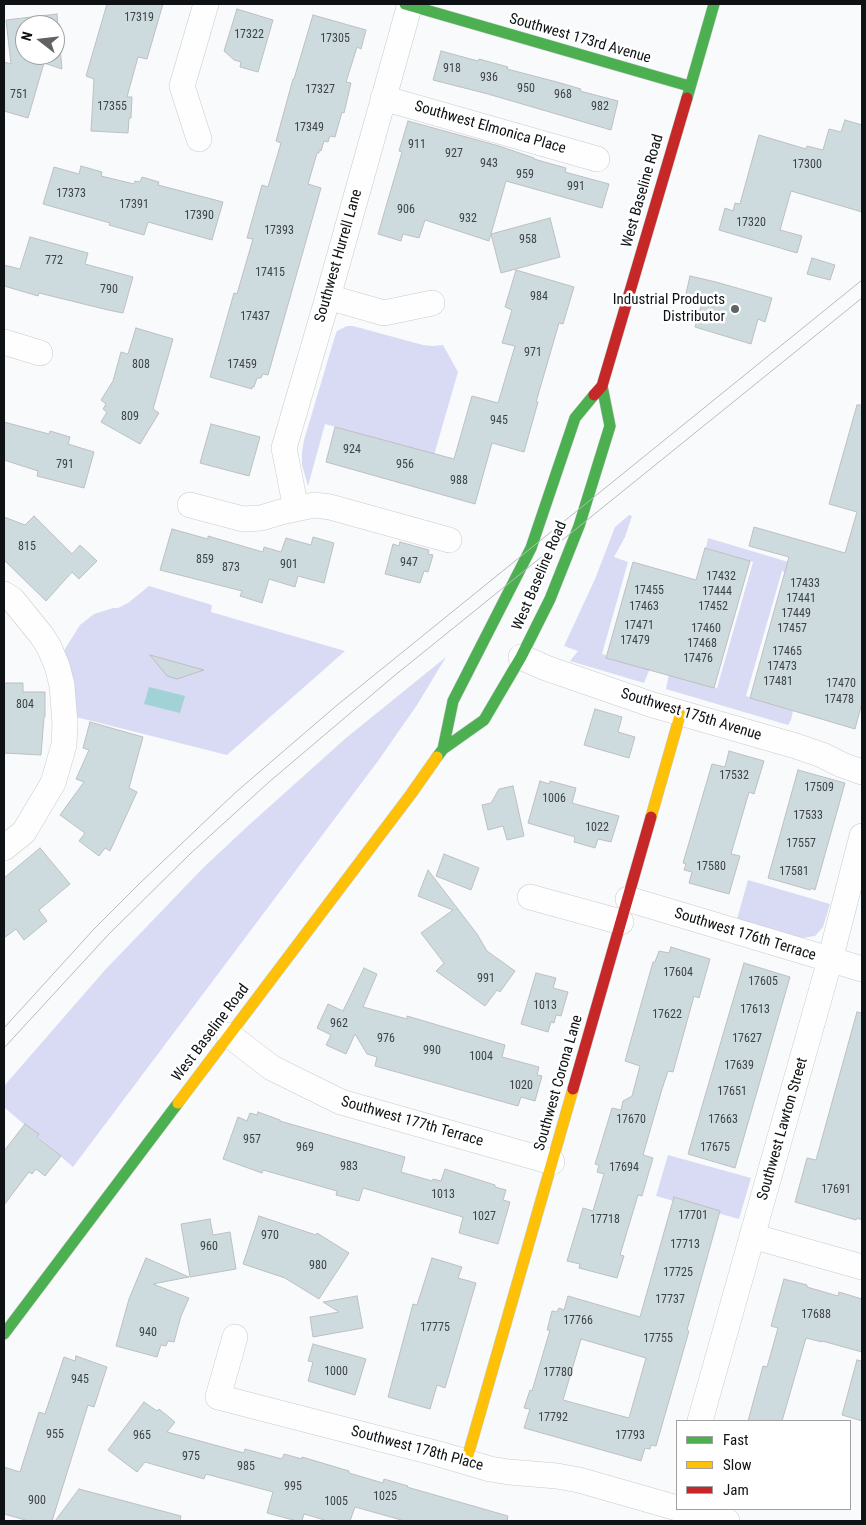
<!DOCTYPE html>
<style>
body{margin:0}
#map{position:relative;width:866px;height:1525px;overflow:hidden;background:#f8fafc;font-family:"Roboto Condensed",sans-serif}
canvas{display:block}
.frame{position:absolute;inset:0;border:5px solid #0e1214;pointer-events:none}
.legend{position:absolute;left:676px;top:1420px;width:175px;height:90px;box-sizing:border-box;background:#fff;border:1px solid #9fa0a1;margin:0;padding:6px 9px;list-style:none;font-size:15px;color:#0e1214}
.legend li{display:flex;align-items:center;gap:10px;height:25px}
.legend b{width:25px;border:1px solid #9fa0a1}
.north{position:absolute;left:15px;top:15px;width:50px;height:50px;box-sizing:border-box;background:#fff;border:1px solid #9fa0a1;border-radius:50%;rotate:286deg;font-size:14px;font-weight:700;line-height:20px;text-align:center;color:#0e1214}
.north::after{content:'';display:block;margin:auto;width:18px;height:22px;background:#606365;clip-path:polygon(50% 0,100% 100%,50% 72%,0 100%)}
</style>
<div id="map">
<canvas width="866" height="1525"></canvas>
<div class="frame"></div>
<ul class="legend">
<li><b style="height:6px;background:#4caf50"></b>Fast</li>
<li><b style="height:6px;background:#ffc107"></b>Slow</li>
<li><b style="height:6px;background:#c62828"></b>Jam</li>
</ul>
<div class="north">N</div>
</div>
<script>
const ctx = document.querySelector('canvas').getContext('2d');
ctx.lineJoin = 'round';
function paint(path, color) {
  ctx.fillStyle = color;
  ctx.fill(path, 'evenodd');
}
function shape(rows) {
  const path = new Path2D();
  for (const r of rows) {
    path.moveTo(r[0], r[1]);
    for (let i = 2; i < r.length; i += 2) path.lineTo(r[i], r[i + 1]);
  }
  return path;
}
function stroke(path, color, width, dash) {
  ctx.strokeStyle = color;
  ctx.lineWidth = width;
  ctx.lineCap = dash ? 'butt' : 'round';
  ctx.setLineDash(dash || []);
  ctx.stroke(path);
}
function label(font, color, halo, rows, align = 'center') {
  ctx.font = font + ' "Roboto Condensed",sans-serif';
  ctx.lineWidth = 5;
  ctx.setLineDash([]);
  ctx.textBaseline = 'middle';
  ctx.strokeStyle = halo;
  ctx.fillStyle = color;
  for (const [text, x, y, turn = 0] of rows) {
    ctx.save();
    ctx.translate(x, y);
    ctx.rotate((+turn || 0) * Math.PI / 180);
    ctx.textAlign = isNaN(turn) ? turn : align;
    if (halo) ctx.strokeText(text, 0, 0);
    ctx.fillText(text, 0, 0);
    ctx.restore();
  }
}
const green = shape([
 [347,326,353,326,423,345,433,346,443,345,458,372,434,455,325,424,308,486,302,465,302,453,304,440,335,336,337,331],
 [629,515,632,516,625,537,614,557,628,562,602,654,650,668,644,683,570,661,578,651,564,646,595,579,615,527],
 [708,538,832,575,830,584,782,571,746,696,793,711,791,720,788,725,666,689,669,674,717,688,753,562,706,548],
 [149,586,212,605,211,612,345,651,227,755,76,717,64,654,65,649,80,625,94,614,113,608,118,608,128,603],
 [446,657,417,705,378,761,73,1167,4,1107,4,1086,105,970,203,868,250,824,346,738],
 [748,880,830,904,823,927,815,936,802,938,737,919],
 [668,1155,751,1178,739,1219,656,1196]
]);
const water = shape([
 [149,687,185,696,180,713,144,704]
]);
const building = shape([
 [107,4,163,4,147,59,138,57,127,97,132,97,131,118,129,118,128,133,91,131,94,79,86,76,107,4],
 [237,9,273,20,258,72,240,67,241,62,234,60,224,51,237,9],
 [57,14,62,69,44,63,28,118,4,111,4,62,11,64,6,20,57,14],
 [25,25,55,25,55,55,25,55,25,25],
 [313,15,366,30,361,49,357,47,346,82,351,83,344,113,342,112,335,137,330,136,328,142,324,141,321,151,319,150,319,153,317,153,308,184,321,188,268,375,263,374,261,378,257,378,254,387,252,387,252,389,210,377,234,293,237,294,253,239,247,238,262,185,268,187,281,143,276,141,293,79,294,79,313,15],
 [441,51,478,61,479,59,508,67,507,69,557,82,581,89,580,91,618,101,611,130,488,94,433,80,441,51],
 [845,120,862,125,862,212,791,191,780,230,802,236,797,253,719,230,725,208,733,211,735,203,740,204,759,135,806,149,807,146,823,150,829,129,841,132,845,120],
 [408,121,499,146,534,158,534,159,566,168,565,172,609,184,602,208,506,181,489,241,425,220,419,238,403,234,401,241,378,234,402,152,399,151,408,121],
 [81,166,102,172,101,176,134,184,135,181,140,182,142,177,159,182,158,185,223,202,212,240,148,222,144,235,109,225,110,223,43,204,54,167,79,174,81,166],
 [550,218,560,257,501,273,491,234,550,218],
 [30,237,88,253,85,264,133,277,123,313,108,310,39,293,38,296,4,286,4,265,20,269,30,237],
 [812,258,835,265,830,280,807,274,812,258],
 [516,270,574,287,563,324,559,323,536,402,538,402,524,452,492,443,475,504,326,462,335,427,454,459,472,396,498,403,515,346,502,343,512,310,505,307,516,270],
 [690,276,716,282,772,298,765,322,758,319,751,344,695,327,702,303,685,298,690,276],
 [136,328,173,339,153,409,159,413,140,444,101,422,107,412,103,409,106,404,101,400,113,381,121,352,128,354,136,328],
 [857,405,862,405,862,703,855,729,750,698,789,557,749,546,754,527,845,553,857,512,829,504,857,405],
 [4,422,49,434,50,431,70,437,68,444,94,452,84,488,37,476,38,471,4,460,4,422],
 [211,424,260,437,249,476,200,463,211,424],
 [34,516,72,554,80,545,97,561,79,579,72,572,46,601,4,560,4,517,25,525,34,516],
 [172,529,208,539,208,536,263,552,264,547,281,552,286,538,311,545,313,537,334,543,324,583,298,576,295,587,269,579,262,603,240,596,242,591,160,570,172,529],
 [400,542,429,550,428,554,433,555,428,572,424,571,420,583,385,574,393,544,399,546,400,542],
 [705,548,750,561,714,688,606,658,633,562,696,580,705,548],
 [150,655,204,670,177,679,167,676,150,655],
 [4,683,23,683,23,692,45,692,45,717,44,717,41,755,4,753,4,683],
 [595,709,622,717,618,732,635,737,629,758,584,745,595,709],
 [90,722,143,737,129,788,137,792,110,851,105,848,99,856,79,841,85,833,60,815,84,782,76,779,89,750,83,748,90,722],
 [729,751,764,761,754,794,749,792,731,854,740,856,729,894,689,883,692,872,684,870,686,864,683,863,712,764,725,767,729,751],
 [798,770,845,783,815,890,811,888,810,890,768,878,798,770],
 [540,781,549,784,550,781,576,788,572,803,619,816,611,842,598,839,595,848,574,842,575,837,528,823,540,781],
 [513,786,524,836,507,840,503,826,488,830,482,805,491,803,499,789,513,786],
 [40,848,70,884,39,910,47,921,24,940,16,929,4,938,4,878,40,848],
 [444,854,479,868,471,890,436,876,444,854],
 [428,870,477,934,487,951,515,971,500,992,497,990,485,1006,436,971,444,963,421,933,453,910,418,896,428,870],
 [671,947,710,959,699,998,694,996,673,1072,668,1071,662,1089,643,1155,653,1158,642,1196,638,1195,620,1255,624,1256,617,1278,579,1268,580,1264,567,1261,583,1208,593,1211,604,1174,597,1172,599,1165,595,1164,612,1108,621,1110,623,1101,632,1096,640,1066,625,1061,653,962,655,962,659,951,669,953,671,947],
 [744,963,790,977,735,1168,688,1154,744,963],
 [364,968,377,974,363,1007,407,1019,407,1016,505,1045,502,1057,539,1067,537,1075,542,1076,535,1101,521,1097,518,1106,375,1066,377,1057,367,1054,355,1034,346,1054,326,1045,331,1035,317,1028,328,1004,343,1011,364,968],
 [536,973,556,978,553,988,568,992,561,1016,556,1015,554,1023,551,1022,548,1032,521,1024,536,973],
 [857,1012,862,1013,862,1220,857,1218,856,1220,795,1202,807,1158,816,1160,857,1012],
 [258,1112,280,1120,280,1121,405,1157,401,1172,432,1181,433,1179,441,1181,445,1169,495,1185,495,1187,506,1190,503,1200,510,1202,498,1244,459,1233,463,1217,363,1188,359,1201,336,1195,337,1191,263,1170,262,1173,223,1159,238,1117,247,1121,250,1113,257,1115,258,1112],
 [25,1124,39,1134,37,1137,61,1156,45,1176,36,1169,32,1174,29,1172,4,1205,4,1151,25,1124],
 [674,1197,720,1211,687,1330,689,1331,656,1446,651,1445,650,1449,645,1448,641,1461,524,1428,530,1409,524,1408,530,1390,532,1391,550,1330,547,1330,552,1311,557,1312,559,1308,564,1310,568,1296,640,1317,674,1197],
 [581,1339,646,1358,629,1418,563,1400,581,1339],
 [259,1216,316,1235,317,1233,349,1253,319,1299,285,1278,243,1264,259,1216],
 [210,1219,213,1235,230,1232,236,1269,190,1277,181,1224,210,1219],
 [146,1258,189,1277,153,1284,189,1298,181,1316,174,1342,168,1341,166,1346,161,1345,157,1357,116,1346,129,1299,146,1258],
 [432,1258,462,1267,458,1278,476,1283,445,1388,437,1385,430,1409,388,1397,413,1304,417,1305,432,1258],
 [784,1279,807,1285,807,1287,838,1296,839,1292,862,1299,862,1352,822,1341,822,1342,806,1338,782,1421,748,1421,763,1366,767,1367,778,1328,771,1326,784,1279],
 [357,1296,363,1328,313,1337,310,1317,339,1312,323,1302,357,1296],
 [313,1344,366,1359,355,1395,308,1381,313,1362,308,1361,313,1344],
 [76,1356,107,1367,94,1407,88,1405,52,1521,29,1521,4,1514,4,1467,20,1472,39,1412,45,1414,64,1357,75,1361,76,1356],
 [857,1360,862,1361,862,1421,842,1415,857,1360],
 [144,1402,157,1411,159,1409,175,1422,167,1432,244,1453,245,1449,282,1459,284,1454,302,1459,302,1457,349,1471,349,1473,383,1483,384,1479,408,1486,407,1487,508,1516,507,1521,405,1521,355,1507,350,1521,328,1521,304,1514,302,1521,297,1521,267,1513,273,1492,206,1474,204,1479,145,1462,137,1472,108,1450,144,1402],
 [79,1489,181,1516,180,1521,55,1521,79,1489]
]);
const street = shape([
 [383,98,597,159],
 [199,139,182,86,206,4],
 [328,297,384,313,432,303],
 [4,342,40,353],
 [190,505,243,519,261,518,281,512,314,505,330,507,449,540],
 [296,509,284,448,328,297,410,4],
 [4,594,13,600,42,636,49,647,57,666,62,685,65,724,64,745,53,783,24,832,4,848],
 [521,657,546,668,653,705,796,746,822,755,842,765,862,772],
 [530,897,621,922],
 [628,899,862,969],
 [229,1035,272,1068,341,1102,552,1162],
 [752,1236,862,1267],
 [235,1337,218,1397,439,1454,490,1469,509,1472,557,1476,579,1480,677,1508],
 [700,1421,830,960,862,836],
 [682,1509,727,1521]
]);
const fast = shape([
 [405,4,689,86],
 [687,98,714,4],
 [443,749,453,701,531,548,575,418,594,395],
 [437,757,443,749,484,720,521,657,550,599,579,526,610,426,602,386],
 [4,1334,178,1103]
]);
const slow = shape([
 [651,817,681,712],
 [178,1103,411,794,437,757],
 [466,1462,573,1089]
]);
const jam = shape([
 [594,395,602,386,687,98],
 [573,1089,651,817]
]);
const tram = shape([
 [4,1028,94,929,140,883,236,792,336,706,862,280],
 [4,1048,108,935,190,854,269,782,394,676,862,298]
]);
const markers = [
 [735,309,5,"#606365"]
];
const numberNames = [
 ["17319",139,18],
 ["17322",249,35],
 ["17305",335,39],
 ["918",452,69],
 ["936",489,78],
 ["950",526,89],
 ["17327",320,90],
 ["751",19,95],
 ["968",563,95],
 ["17355",112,107],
 ["982",600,107],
 ["17349",309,128],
 ["911",417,145],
 ["927",454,154],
 ["943",489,164],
 ["17300",807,165],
 ["959",525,175],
 ["991",576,187],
 ["17373",71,194],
 ["17391",134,205],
 ["906",406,210],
 ["17390",199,216],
 ["932",468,219],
 ["17320",751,223],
 ["17393",279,231],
 ["958",528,240],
 ["772",54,261],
 ["17415",270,273],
 ["790",109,290],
 ["984",539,297],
 ["17437",255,317],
 ["971",533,353],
 ["808",141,365],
 ["17459",242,365],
 ["809",130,417],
 ["945",499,421],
 ["924",352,450],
 ["791",65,465],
 ["956",405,465],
 ["988",459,481],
 ["815",27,547],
 ["859",205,560],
 ["947",409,563],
 ["901",289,565],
 ["873",231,568],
 ["17432",721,577],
 ["17433",805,584],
 ["17455",649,591],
 ["17444",717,592],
 ["17441",801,599],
 ["17463",644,607],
 ["17452",713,607],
 ["17449",796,614],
 ["17471",639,626],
 ["17460",706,629],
 ["17457",792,629],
 ["17479",635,641],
 ["17468",702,644],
 ["17465",787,652],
 ["17476",698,659],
 ["17473",782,667],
 ["17481",778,682],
 ["17470",841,684],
 ["17478",839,700],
 ["804",25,705],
 ["17532",734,776],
 ["17509",819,788],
 ["1006",554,799],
 ["17533",808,816],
 ["1022",597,828],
 ["17557",801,844],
 ["17580",711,867],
 ["17581",794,872],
 ["17604",678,973],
 ["991",486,979],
 ["17605",763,982],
 ["1013",545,1006],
 ["17613",755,1010],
 ["17622",667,1015],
 ["962",339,1024],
 ["976",386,1039],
 ["17627",747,1039],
 ["990",432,1051],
 ["1004",481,1057],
 ["17639",739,1066],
 ["1020",521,1086],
 ["17651",732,1092],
 ["17670",631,1120],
 ["17663",723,1120],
 ["957",252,1140],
 ["969",305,1148],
 ["17675",715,1148],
 ["983",349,1167],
 ["17694",624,1168],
 ["17691",836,1190],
 ["1013",443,1195],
 ["17701",693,1216],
 ["1027",484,1217],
 ["17718",605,1220],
 ["970",270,1236],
 ["17713",685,1245],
 ["960",209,1247],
 ["980",318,1266],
 ["17725",678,1273],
 ["17737",670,1300],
 ["17688",816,1315],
 ["17766",578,1321],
 ["17775",435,1328],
 ["940",148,1333],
 ["17755",658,1339],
 ["1000",336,1372],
 ["17780",558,1373],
 ["945",80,1380],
 ["17792",553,1418],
 ["955",55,1435],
 ["965",142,1436],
 ["17793",630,1436],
 ["975",191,1457],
 ["985",246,1467],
 ["995",293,1487],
 ["1025",385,1497],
 ["900",37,1501],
 ["1005",336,1502]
];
const streetNames = [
 ["Southwest 173rd Avenue",580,39,16],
 ["Southwest Elmonica Place",490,128,16],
 ["West Baseline Road",643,191,-74],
 ["Southwest Hurrell Lane",339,256,-74],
 ["West Baseline Road",540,576,-67],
 ["Southwest 175th Avenue",691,715,17],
 ["Southwest 176th Terrace",745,935,17],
 ["West Baseline Road",211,1033,-53],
 ["Southwest Corona Lane",559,1083,-74],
 ["Southwest 177th Terrace",412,1122,16],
 ["Southwest Lawton Street",783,1129,-74],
 ["Southwest 178th Place",417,1449,15]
];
const poiNames = [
 ["Industrial Products",725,300],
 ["Distributor",725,317]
];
paint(green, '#d9dbf5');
paint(water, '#a1d2d6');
paint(building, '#cddade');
stroke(building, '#bdc0c2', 1);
stroke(street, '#c8cbcd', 26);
stroke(fast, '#c8cbcd', 12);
stroke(slow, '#c8cbcd', 12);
stroke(jam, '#c8cbcd', 12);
stroke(street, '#fefeff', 25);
stroke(fast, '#4caf50', 11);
stroke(slow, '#ffc107', 11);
stroke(jam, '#c62828', 11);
stroke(tram, '#bbb', 1);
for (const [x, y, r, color] of markers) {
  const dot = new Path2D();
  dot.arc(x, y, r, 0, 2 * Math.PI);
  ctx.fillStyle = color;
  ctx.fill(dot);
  stroke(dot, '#fff', 2);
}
label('12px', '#3e4446', null, numberNames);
label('15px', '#0e1214', '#fff', streetNames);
label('15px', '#0e1214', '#fff', poiNames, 'right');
</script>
